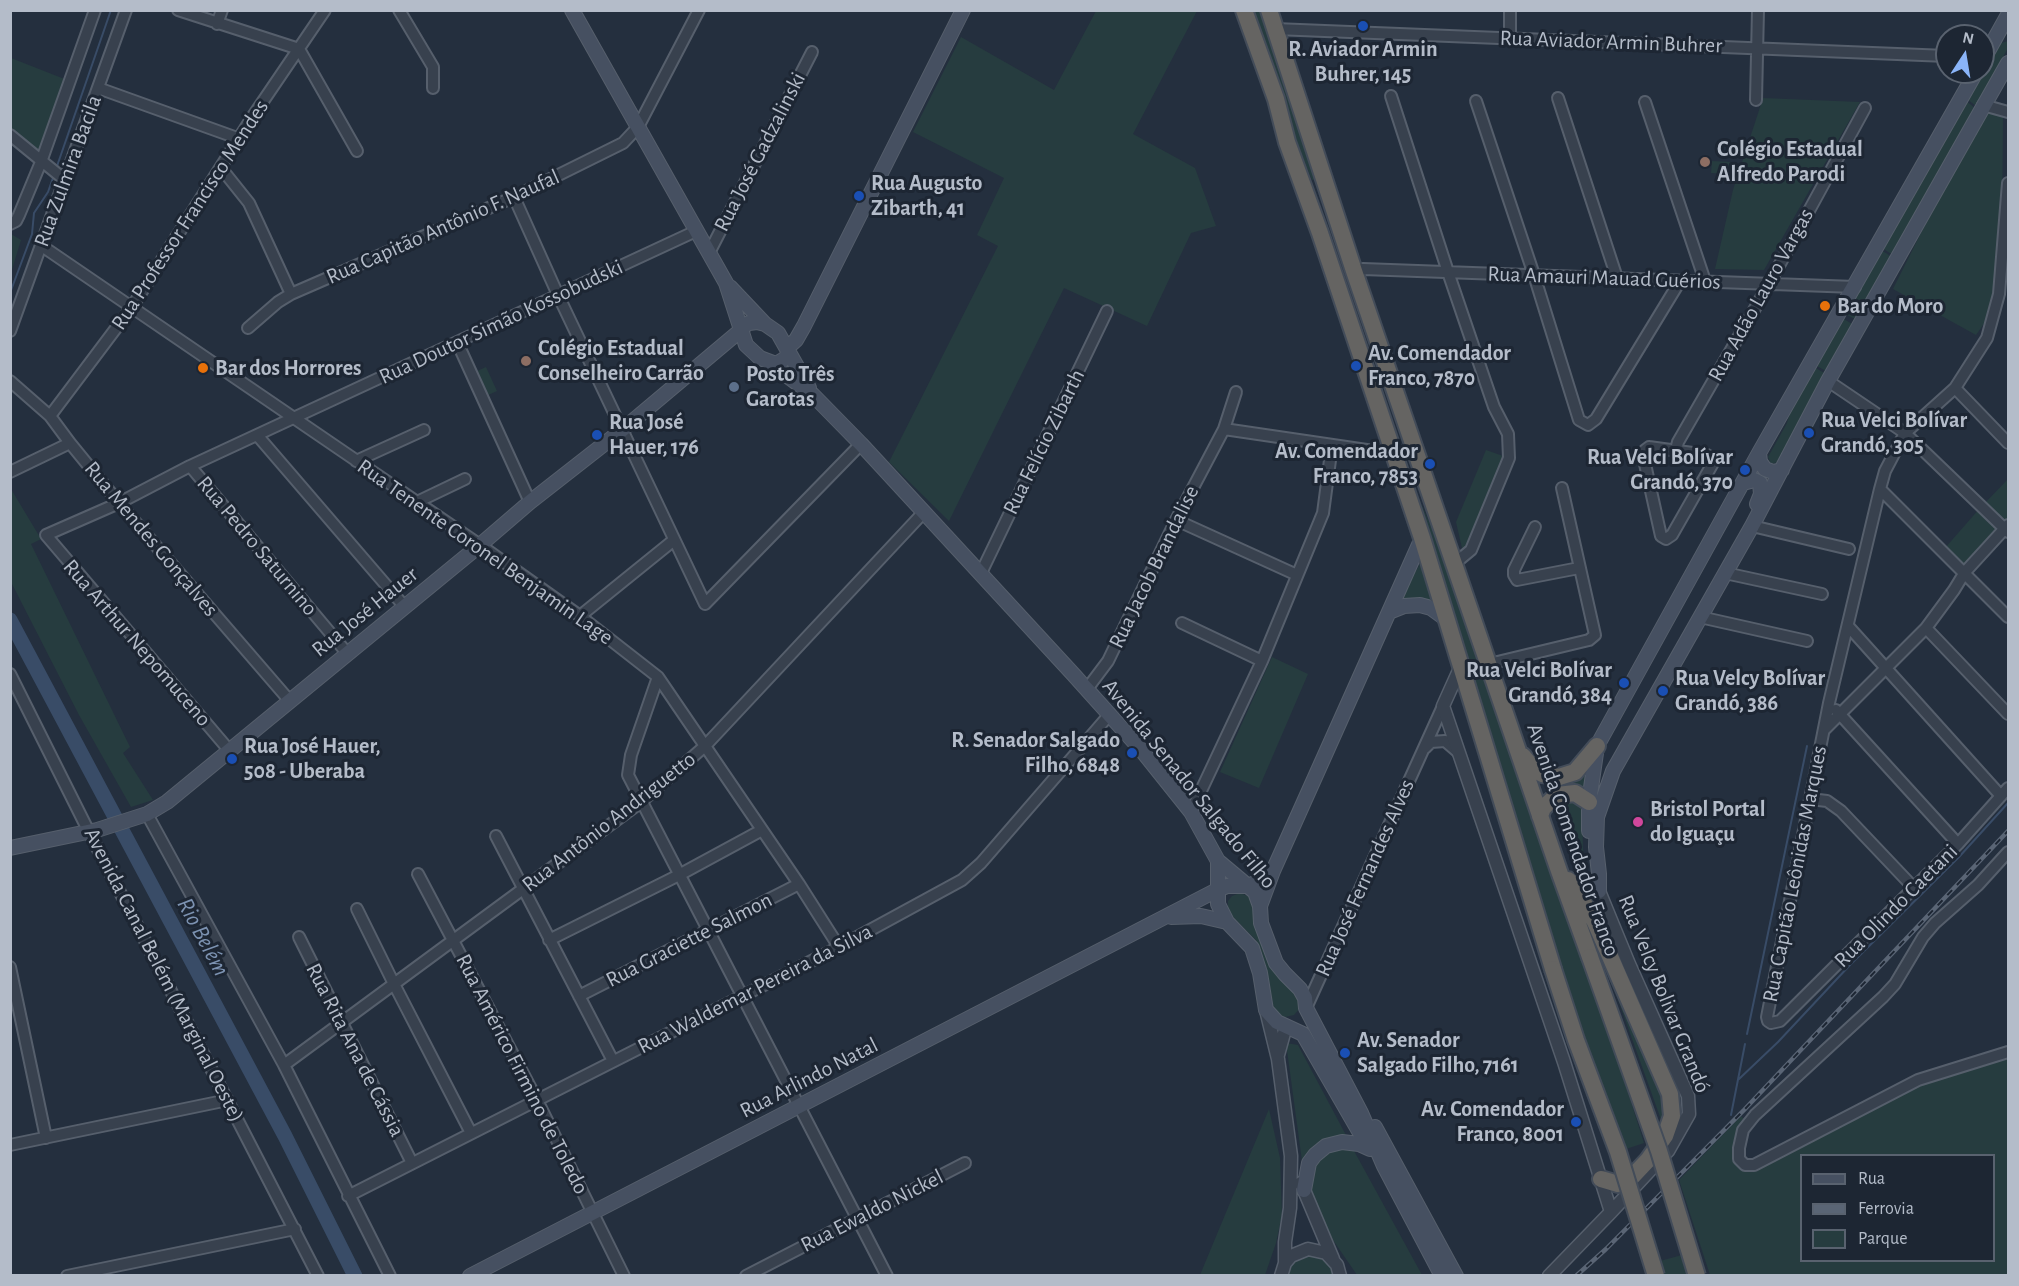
<!DOCTYPE html>
<meta charset="utf-8">
<style>
body{margin:0}
#map{position:relative;width:2019px;height:1286px;overflow:hidden;background:#242f3e;font-family:"Alegreya Sans",sans-serif}
canvas{display:block}
.frame{position:absolute;inset:0;border:12px solid #b4bcc9;pointer-events:none}
.legend{position:absolute;left:1800px;top:1154px;width:195px;height:108px;box-sizing:border-box;background:#1d2633;border:2px solid #59626f;margin:0;padding:8px 10px;list-style:none;font-size:18px;color:#b4bcc9}
.legend li{display:flex;align-items:center;gap:12px;height:30px}
.legend b{width:30px;border:2px solid #59626f}
.north{position:absolute;left:1935px;top:24px;width:60px;height:60px;box-sizing:border-box;background:#1d2633;border:2px solid #59626f;border-radius:50%;rotate:12deg;font-size:16px;font-weight:700;line-height:24px;text-align:center;color:#b4bcc9}
.north::after{content:'';display:block;margin:auto;width:21px;height:27px;background:#8ab4f8;clip-path:polygon(50% 0,100% 100%,50% 72%,0 100%)}
</style>
<div id="map">
<canvas width="2019" height="1286"></canvas>
<div class="frame"></div>
<ul class="legend">
<li><b style="height:8px;background:#465061"></b>Rua</li>
<li><b style="height:8px;background:#5a6575"></b>Ferrovia</li>
<li><b style="height:16px;background:#263c3f"></b>Parque</li>
</ul>
<div class="north">N</div>
</div>
<script>
const ctx = document.querySelector('canvas').getContext('2d');
ctx.lineJoin = 'round';
function paint(path, color) {
  ctx.fillStyle = color;
  ctx.fill(path, 'evenodd');
}
function shape(rows) {
  const path = new Path2D();
  for (const r of rows) {
    path.moveTo(r[0], r[1]);
    for (let i = 2; i < r.length; i += 2) path.lineTo(r[i], r[i + 1]);
  }
  return path;
}
function stroke(path, color, width, dash) {
  ctx.strokeStyle = color;
  ctx.lineWidth = width;
  ctx.lineCap = dash ? 'butt' : 'round';
  ctx.setLineDash(dash || []);
  ctx.stroke(path);
}
function label(font, color, halo, rows, align = 'center') {
  ctx.font = font + ' "Alegreya Sans",sans-serif';
  ctx.lineWidth = 6;
  ctx.setLineDash([]);
  ctx.textBaseline = 'middle';
  ctx.strokeStyle = halo;
  ctx.fillStyle = color;
  for (const [text, x, y, turn = 0] of rows) {
    ctx.save();
    ctx.translate(x, y);
    ctx.rotate((+turn || 0) * Math.PI / 180);
    ctx.textAlign = isNaN(turn) ? turn : align;
    if (halo) ctx.strokeText(text, 0, 0);
    ctx.fillText(text, 0, 0);
    ctx.restore();
  }
}
const green = shape([
 [1096,11,1197,11,1133,134,1195,168,1216,226,1191,233,1147,326,1064,288,949,521,889,462,998,246,977,235,1004,178,913,132,961,37,1054,90],
 [1251,11,1262,11,1319,178,1312,180,1299,148],
 [2008,41,2008,48,1976,106,1967,99,1998,44],
 [11,58,67,80,40,157,11,132],
 [1763,98,1860,102,1764,270,1715,269,1733,190],
 [1966,101,1975,108,1893,255,1882,248],
 [1985,111,1990,111,2003,116,2002,238,1990,315,1976,335,1893,289,1957,161],
 [1712,161,1732,162,1732,174,1711,173],
 [11,234,21,240,11,273,10,234],
 [1881,250,1892,257,1865,306,1853,300],
 [1851,302,1864,308,1857,320,1845,314],
 [1842,318,1854,325,1828,372,1815,365],
 [486,367,497,391,486,396,475,372],
 [1814,367,1826,374,1778,462,1771,464,1768,457,1787,423,1793,403],
 [1486,450,1506,457,1468,546,1462,548,1456,522],
 [1403,461,1447,564,1585,957,1644,1143,1623,1150,1581,1039],
 [2008,479,2008,519,2006,520,1985,503],
 [11,489,41,539,31,544,130,747,123,753,153,800,131,807,79,715,11,582],
 [1980,508,1996,526,1995,533,1966,564,1962,564,1945,548],
 [1420,564,1432,600,1413,598,1398,602],
 [1272,657,1308,674,1259,788,1220,772],
 [1588,765,1588,795,1551,794,1544,778],
 [1566,799,1575,799,1582,806,1583,849,1593,901,1559,815,1559,806],
 [1240,893,1253,898,1298,994,1301,1007,1294,1015,1285,1017,1275,1012,1273,1005,1267,971,1262,953,1256,940,1228,912,1228,901,1232,896],
 [1583,908,1664,1089,1664,1128,1602,955,1597,955,1581,911],
 [1286,1043,1298,1045,1347,1137,1336,1136,1323,1141,1317,1145,1302,1161],
 [2008,1057,2008,1275,1710,1275,1679,1180,1741,1116,1744,1119,1737,1130,1733,1144,1734,1160,1740,1170,1749,1172,1759,1170,1788,1152,1925,1081],
 [1802,1156,1994,1156,1994,1260,1802,1260],
 [1269,1109,1280,1158,1282,1215,1276,1243,1265,1275,1200,1275],
 [1341,1148,1353,1149,1422,1275,1357,1275,1322,1224,1309,1191,1314,1165,1329,1151],
 [1317,1253,1330,1262,1336,1276,1285,1276,1293,1259],
 [1682,1255,1689,1275,1664,1275,1660,1261]
]);
const stream = shape([
 [56,169,111,10],
 [10,293,32,234,34,213,48,192,54,175],
 [1747,1034,1807,746],
 [1739,1079,1778,1042,1850,965,1959,857,2008,803],
 [1731,1115,1745,1044]
]);
const river = shape([
 [10,620,285,1136,355,1276]
]);
const minor = shape([
 [178,10,299,49,357,151],
 [399,10,433,67,433,88],
 [1510,10,1510,38],
 [217,24,222,10],
 [1275,29,1947,56],
 [98,88,240,139],
 [1391,96,1448,272,1494,407,1508,434,1509,458,1471,550,1454,564],
 [1558,98,1617,278],
 [1756,100,1758,10],
 [1476,101,1534,275,1579,420,1588,425,1596,419,1680,281],
 [1645,102,1705,281],
 [1983,105,2008,112],
 [10,135,65,180],
 [221,168,249,203,291,294],
 [2008,183,1999,294,1987,338,1955,388,1905,433,1885,471,1880,489,1829,703,1767,1017,1768,1021,1771,1023,1780,1021,1958,844,2008,788],
 [514,197,558,295,705,604,861,444],
 [10,224,16,221,19,215,41,162,95,10],
 [42,246,480,545,580,616,658,677,799,884,839,947],
 [709,253,812,52],
 [1354,271,1363,269,1855,287],
 [248,328,278,302,291,294,514,197,623,143,638,127,699,10],
 [10,331,126,10],
 [457,342,530,502],
 [10,381,50,416,70,443,119,503,289,700],
 [1828,381,1905,433,2008,532],
 [1955,388,2008,443],
 [50,416,132,307,253,116,325,10],
 [1224,429,1236,392],
 [257,435,404,606],
 [1649,447,1707,455,1712,459,1713,463,1672,535,1666,539,1661,536,1643,455,1645,450,1649,447],
 [1676,450,1678,442,1769,284,1865,108],
 [356,461,424,430],
 [190,466,347,653],
 [10,472,70,443],
 [1880,489,2008,617],
 [417,502,465,479],
 [1176,520,1297,575],
 [1752,526,1849,549],
 [1535,527,1514,570,1514,575,1517,580,1579,568],
 [981,573,1107,311],
 [1725,573,1822,594],
 [580,616,674,540],
 [1700,617,1807,641],
 [1182,623,1262,661],
 [1848,626,2001,796],
 [1926,628,2008,714],
 [1489,664,1589,640,1595,635,1562,488],
 [10,674,89,832,318,1276],
 [658,677,631,755,628,775,887,1276],
 [1087,689,1108,661,1176,520,1224,429,1394,454],
 [1836,710,1958,844],
 [1824,730,1926,628,1954,590,1965,572,2008,525],
 [1425,748,1431,742,1445,741,1459,753],
 [229,750,46,535,119,503,190,466,696,231],
 [1810,799,1827,801,1841,811,1914,888],
 [1191,812,1262,661,1323,513,1332,445],
 [147,814,284,1065,390,1276],
 [496,836,613,1061],
 [2008,852,1978,885,1935,923,1923,937,1895,984,1883,997,1755,1115,1743,1130,1739,1148,1739,1159,1745,1165,1754,1165,1918,1080,2008,1052],
 [418,874,537,1100,624,1276],
 [357,909,394,984,471,1133],
 [299,937,412,1163],
 [549,940,679,875,762,830],
 [10,967,46,1138],
 [579,996,799,884],
 [1306,1008,1443,706],
 [284,1065,641,802,705,746,923,513],
 [10,1145,228,1100],
 [348,1196,839,947,962,880,981,863,1110,714],
 [67,1276,295,1229],
 [746,1276,965,1163]
]);
const tertiary = shape([
 [1461,666,1443,706,1564,1062,1611,1212],
 [1266,1010,1278,1059,1291,1156,1290,1208,1285,1242,1285,1263],
 [1278,1055,1286,1026],
 [1301,1183,1333,1259],
 [1281,1276,1285,1263,1291,1256,1308,1249,1326,1253,1337,1265,1340,1276],
 [1549,1276,1611,1212,1668,1151,1689,1114,1688,1096,1629,964,1599,891]
]);
const secondary = shape([
 [572,10,726,283,746,345,760,358,776,364,786,358,788,352],
 [1983,60,2008,15],
 [730,287,765,324],
 [742,327,749,323,757,322,765,324,778,333,809,388],
 [787,348,796,340,804,326,963,10],
 [770,363,813,395,861,444,1073,674,1143,752,1191,812,1218,861,1255,892,1260,906,1261,923,1276,963,1285,974,1300,989,1305,998,1306,1008,1361,1113,1384,1166,1442,1276],
 [1759,453,1760,462,1765,469,1773,472,1782,470],
 [1743,483,1754,480,1760,483,1761,494,1757,504],
 [1389,612,1404,606,1420,605,1431,608,1442,616,1449,623],
 [1589,831,1589,802,1597,746,1759,453,1976,72],
 [10,848,97,830,147,814,167,802,480,545,530,502,622,430,741,330],
 [1218,861,1218,904,1227,922,1252,948,1260,973,1266,1010,1277,1022,1303,1034,1363,1138],
 [1599,891,1599,874,1596,847,1597,817,1613,771,1752,526,1828,381,2008,63],
 [1260,906,1273,871,1422,538],
 [1171,917,1201,916,1227,922],
 [1375,1127,1456,1276],
 [1304,1190,1309,1163,1315,1155,1326,1146,1342,1142,1359,1144,1370,1149],
 [470,1276,1217,890,1227,886,1247,886,1258,882,1273,871]
]);
const trunk = shape([
 [1244,10,1276,99,1287,142,1320,233,1422,538,1553,969],
 [1269,10,1354,271,1559,871,1590,957],
 [1523,756,1532,767,1542,774,1559,777,1575,772,1597,746],
 [1540,816,1543,808,1557,795,1575,793,1589,802],
 [1568,880,1573,885,1595,922,1670,1094,1672,1116,1665,1136,1648,1160,1631,1178,1618,1184,1601,1179]
]);
const rail = shape([
 [1576,1276,1606,1249,1744,1110,2008,831]
]);
const trunkBridge = shape([
 [1590,957,1659,1151,1697,1276],
 [1553,969,1576,1040,1618,1152,1656,1276]
]);
const markers = [
 [1363,26,6,"#1a4fb4"],
 [1705,162,6,"#8d6e63"],
 [859,196,6,"#1a4fb4"],
 [1825,306,6,"#e8710a"],
 [526,361,6,"#8d6e63"],
 [1356,366,6,"#1a4fb4"],
 [203,368,6,"#e8710a"],
 [734,387,6,"#5c6f8a"],
 [1809,433,6,"#1a4fb4"],
 [597,435,6,"#1a4fb4"],
 [1430,464,6,"#1a4fb4"],
 [1745,470,6,"#1a4fb4"],
 [1624,683,6,"#1a4fb4"],
 [1663,691,6,"#1a4fb4"],
 [1132,753,6,"#1a4fb4"],
 [232,759,6,"#1a4fb4"],
 [1638,822,6,"#d1479c"],
 [1345,1053,6,"#1a4fb4"],
 [1576,1122,6,"#1a4fb4"]
];
const streetNames = [
 ["Rua Aviador Armin Buhrer",1611,42,2],
 ["Rua José Gadzalinski",760,152,-63],
 ["Rua Zulmira Bacila",68,171,-70],
 ["Rua Professor Francisco Mendes",190,215,-57],
 ["Rua Capitão Antônio F. Naufal",443,227,-24],
 ["Rua Amauri Mauad Guérios",1604,278,2],
 ["Rua Adão Lauro Vargas",1761,295,-61],
 ["Rua Doutor Simão Kossobudski",501,322,-25],
 ["Rua Felício Zibarth",1044,442,-64],
 ["Rua Mendes Gonçalves",151,539,50],
 ["Rua Pedro Saturnino",257,546,50],
 ["Rua Tenente Coronel Benjamin Lage",485,552,35],
 ["Rua Jacob Brandalise",1154,567,-64],
 ["Rua José Hauer",365,612,-39],
 ["Rua Arthur Nepomuceno",137,643,49],
 ["Avenida Senador Salgado Filho",1189,784,51],
 ["Rua Antônio Andriguetto",609,822,-38],
 ["Avenida Comendador Franco",1573,840,71],
 ["Rua Capitão Leônidas Marques",1795,874,-79],
 ["Rua José Fernandes Alves",1365,878,-66],
 ["Rua Olindo Caetani",1896,906,-45],
 ["Rua Graciette Salmon",689,940,-27],
 ["Avenida Canal Belém (Marginal Oeste)",164,975,63],
 ["Rua Waldemar Pereira da Silva",755,989,-27],
 ["Rua Velcy Bolivar Grandó",1664,994,68],
 ["Rua Rita Ana de Cássia",355,1050,63],
 ["Rua Américo Firmino de Toledo",522,1074,63],
 ["Rua Arlindo Natal",809,1078,-27],
 ["Rua Ewaldo Nickel",872,1211,-27]
];
const poiNames = [
 ["R. Aviador Armin",1363,49,"center"],
 ["Buhrer, 145",1363,74,"center"],
 ["Colégio Estadual",1717,149],
 ["Alfredo Parodi",1717,174],
 ["Rua Augusto",871,183],
 ["Zibarth, 41",871,208],
 ["Bar do Moro",1837,306],
 ["Colégio Estadual",538,348],
 ["Conselheiro Carrão",538,373],
 ["Av. Comendador",1368,353],
 ["Franco, 7870",1368,378],
 ["Bar dos Horrores",215,368],
 ["Posto Três",746,374],
 ["Garotas",746,399],
 ["Rua Velci Bolívar",1821,420],
 ["Grandó, 305",1821,445],
 ["Rua José",609,422],
 ["Hauer, 176",609,447],
 ["Av. Comendador",1418,451,"right"],
 ["Franco, 7853",1418,476,"right"],
 ["Rua Velci Bolívar",1733,457,"right"],
 ["Grandó, 370",1733,482,"right"],
 ["Rua Velci Bolívar",1612,670,"right"],
 ["Grandó, 384",1612,695,"right"],
 ["Rua Velcy Bolívar",1675,678],
 ["Grandó, 386",1675,703],
 ["R. Senador Salgado",1120,740,"right"],
 ["Filho, 6848",1120,765,"right"],
 ["Rua José Hauer,",244,746],
 ["508 - Uberaba",244,771],
 ["Bristol Portal",1650,809],
 ["do Iguaçu",1650,834],
 ["Av. Senador",1357,1040],
 ["Salgado Filho, 7161",1357,1065],
 ["Av. Comendador",1564,1109,"right"],
 ["Franco, 8001",1564,1134,"right"]
];
const waterNames = [
 ["Rio Belém",203,937,62]
];
paint(green, '#263c3f');
stroke(stream, '#394c67', 2);
stroke(river, '#394c67', 15);
stroke(minor, '#565f6c', 14);
stroke(tertiary, '#565f6c', 15);
stroke(secondary, '#565f6c', 16);
stroke(trunk, '#434c59', 20);
stroke(minor, '#38414e', 10);
stroke(tertiary, '#38414e', 12);
stroke(secondary, '#465061', 14);
stroke(trunk, '#656462', 16);
stroke(rail, '#5a6575', 4.5);
stroke(rail, '#1d2633', 2, [7]);
stroke(trunkBridge, '#434c59', 20, []);
stroke(trunkBridge, '#656462', 16);
for (const [x, y, r, color] of markers) {
  const dot = new Path2D();
  dot.arc(x, y, r, 0, 2 * Math.PI);
  ctx.fillStyle = color;
  ctx.fill(dot);
  stroke(dot, '#1d2633', 2);
}
label('22px', '#b4bcc9', '#1d2633', streetNames);
label('bold 22px', '#b4bcc9', '#1d2633', poiNames, 'left');
label('italic 24px', '#7c92b1', '#1d2633', waterNames);
</script>
